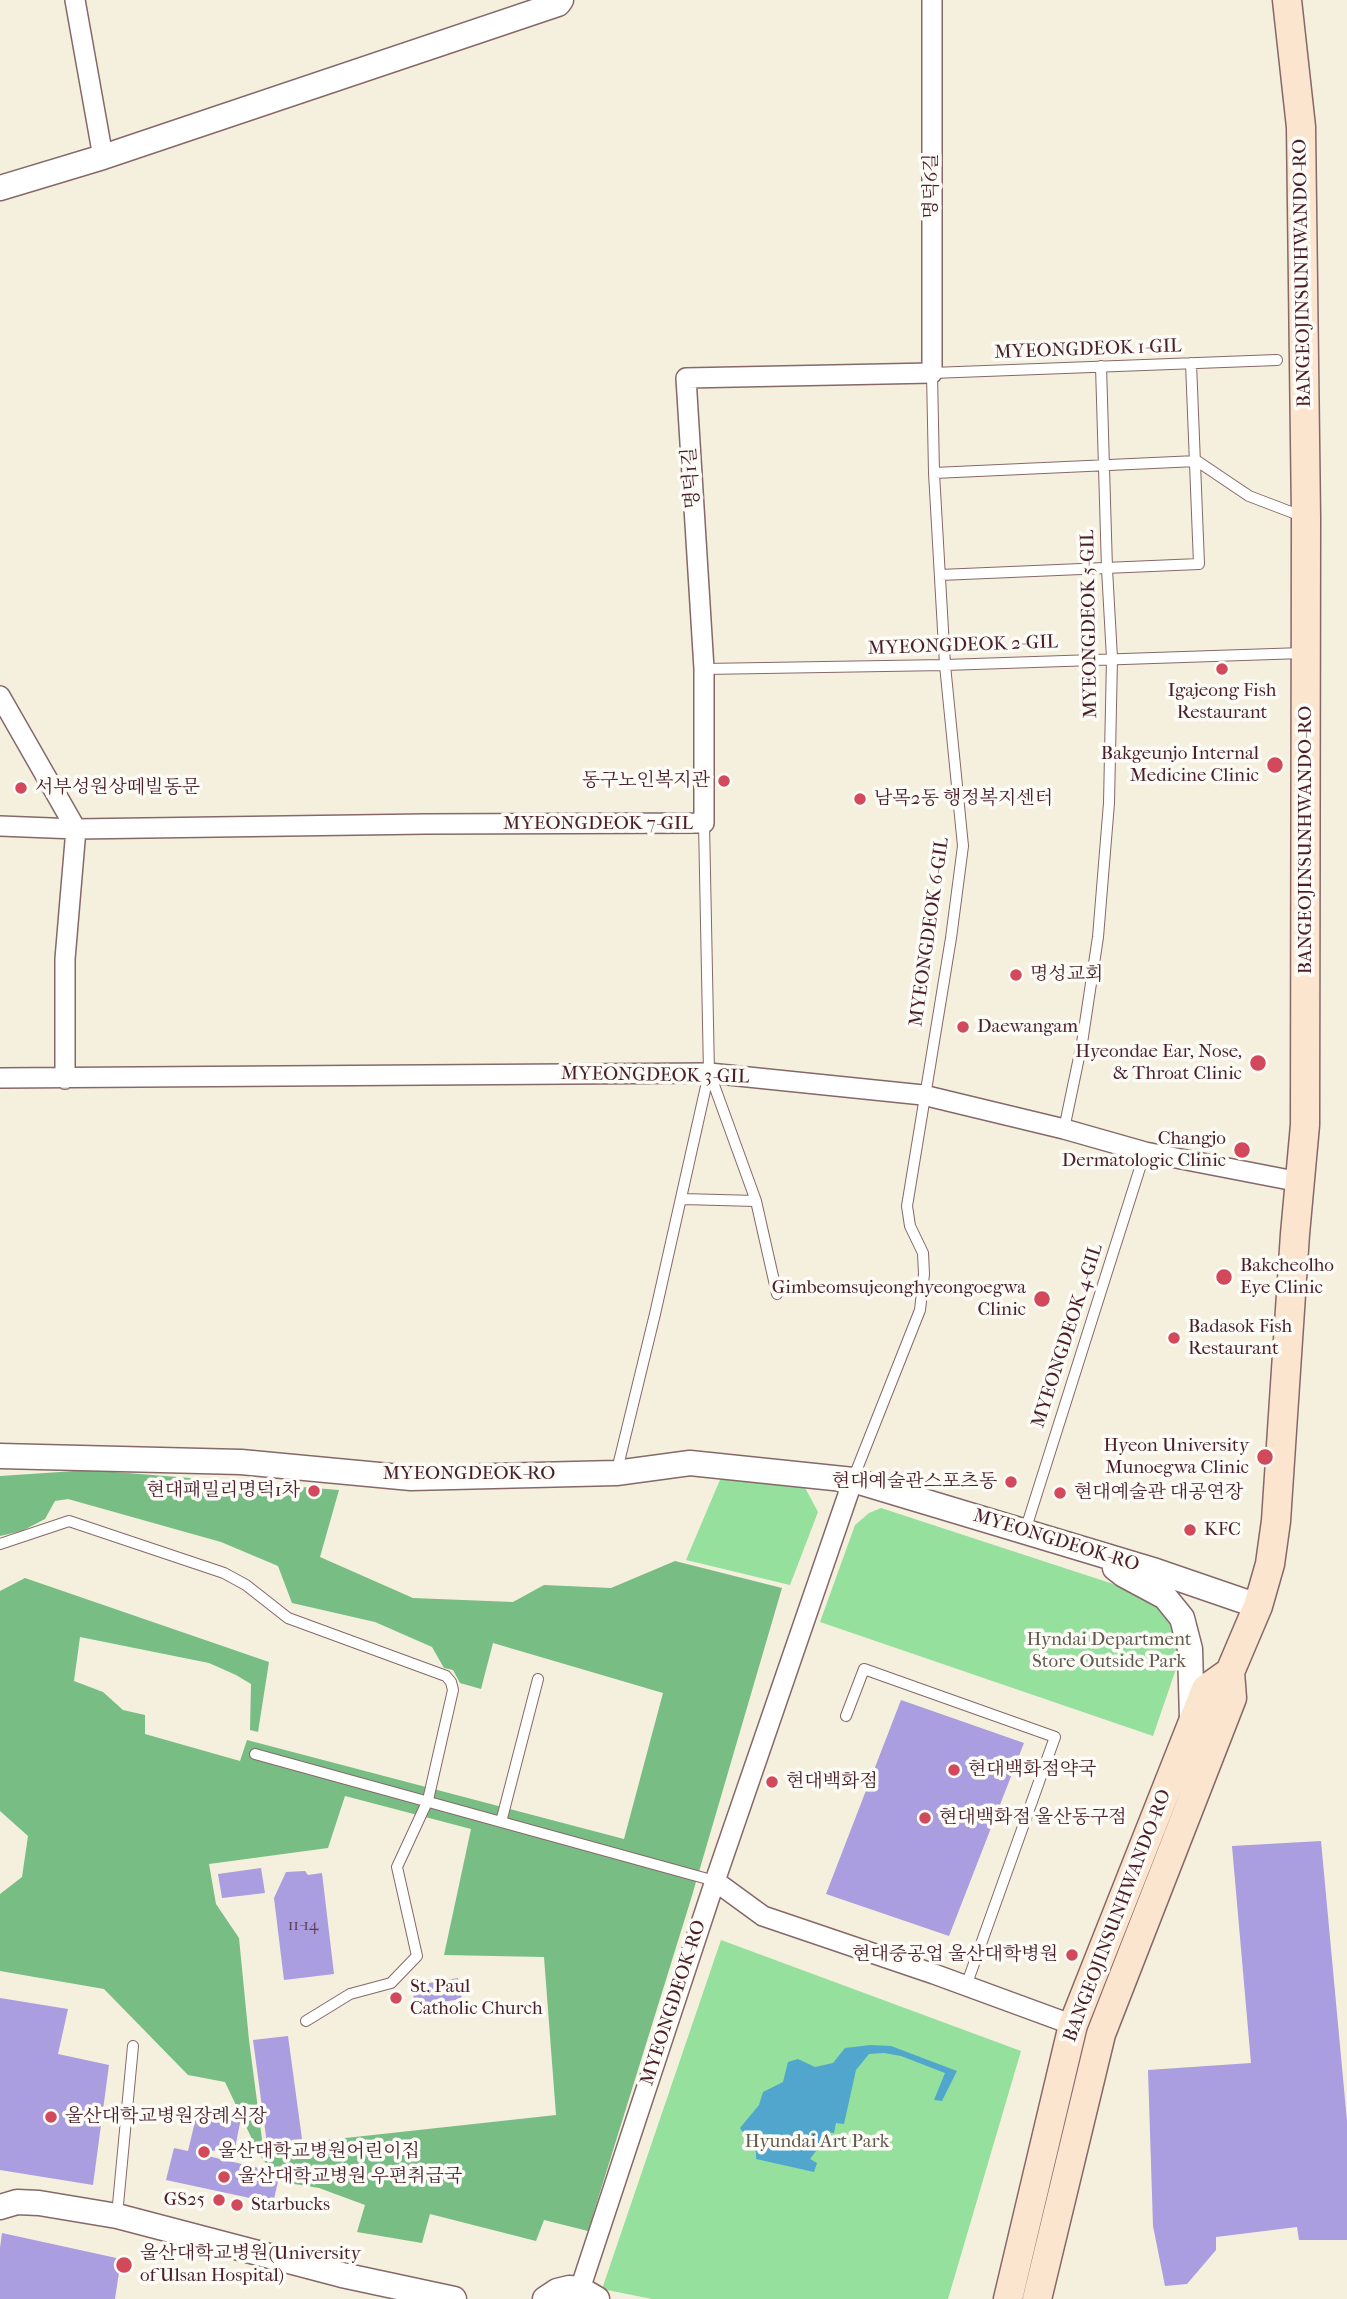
<!DOCTYPE html>
<meta charset="utf-8">
<style>
body{margin:0}
canvas{display:block;background:#f5efdd}
</style>
<canvas width="1347" height="2299"></canvas>
<script>
const ctx = document.querySelector('canvas').getContext('2d');
ctx.lineJoin = 'round';
function paint(path, color) {
  ctx.fillStyle = color;
  ctx.fill(path, 'evenodd');
}
function shape(rows) {
  const path = new Path2D();
  for (const r of rows) {
    path.moveTo(r[0], r[1]);
    for (let i = 2; i < r.length; i += 2) path.lineTo(r[i], r[i + 1]);
  }
  return path;
}
function stroke(path, color, width, dash) {
  ctx.strokeStyle = color;
  ctx.lineWidth = width;
  ctx.lineCap = dash ? 'butt' : 'round';
  ctx.setLineDash(dash || []);
  ctx.stroke(path);
}
function label(font, color, halo, rows, align = 'center') {
  ctx.font = font + ' "IM FELL French Canon","Noto Serif KR",serif';
  ctx.lineWidth = 7;
  ctx.setLineDash([]);
  ctx.textBaseline = 'middle';
  ctx.strokeStyle = halo;
  ctx.fillStyle = color;
  for (const [text, x, y, turn = 0] of rows) {
    ctx.save();
    ctx.translate(x, y);
    ctx.rotate((+turn || 0) * Math.PI / 180);
    ctx.textAlign = isNaN(turn) ? turn : align;
    if (halo) ctx.strokeText(text, 0, 0);
    ctx.fillText(text, 0, 0);
    ctx.restore();
  }
}
const green = shape([
 [722,1475,802,1482,818,1512,790,1585,686,1560],
 [881,1508,1156,1598,1168,1613,1178,1637,1177,1666,1153,1736,820,1622,855,1525,869,1513],
 [721,1940,1021,2051,948,2299,652,2299,602,2289]
]);
const forest = shape([
 [90,1470,339,1490,320,1557,413,1598,513,1602,544,1585,611,1588,675,1561,782,1588,691,1899,588,2231,544,2220,536,2241,430,2214,422,2243,357,2232,365,2205,319,2188,282,2182,260,2156,225,2082,188,2075,104,1989,0,1971,0,1894,22,1877,28,1836,0,1811,0,1591,25,1578,269,1662,258,1732,250,1730,251,1684,236,1675,209,1663,80,1637,74,1681,103,1692,123,1710,145,1715,145,1734,240,1761,247,1740,624,1839,663,1693,493,1643,481,1689,460,1683,453,1670,444,1668,432,1647,375,1622,292,1603,278,1566,221,1542,68,1499,55,1501,45,1519,22,1531,0,1536,0,1476],
 [345,1796,471,1829,444,1955,544,1957,556,2115,263,2147,249,2040,239,1938,216,1904,209,1864,328,1848]
]);
const water = shape([
 [870,2045,891,2046,957,2071,942,2101,934,2100,945,2073,901,2056,884,2053,869,2054,856,2070,844,2124,836,2123,834,2133,828,2132,824,2148,819,2147,810,2159,817,2163,814,2172,756,2159,756,2152,740,2128,759,2105,763,2092,783,2082,788,2062,798,2059,815,2067,833,2063,845,2048]
]);
const building = shape([
 [901,1700,1024,1743,949,1936,826,1894],
 [1321,1841,1347,2121,1347,2240,1299,2240,1297,2227,1216,2237,1216,2250,1187,2284,1165,2286,1153,2226,1148,2070,1251,2063,1232,1846],
 [261,1868,265,1893,222,1898,218,1874],
 [305,1871,308,1875,322,1873,334,1974,284,1980,274,1898,286,1872],
 [458,1978,462,1999,415,2006,412,1986],
 [0,1998,68,2009,58,2054,109,2065,93,2185,0,2170],
 [288,2036,302,2139,267,2144,253,2040],
 [198,2109,241,2118,235,2148,195,2153,280,2173,273,2203,166,2180,174,2148,188,2151],
 [2,2233,121,2259,115,2299,0,2299,0,2248]
]);
const service = shape([
 [1197,461,1249,496,1304,517],
 [934,473,1197,461],
 [940,575,1199,564,1191,363],
 [704,669,945,665,1303,653],
 [710,1074,756,1201,777,1294],
 [1064,1129,1082,1043,1098,937,1109,803,1112,658,1107,569,1101,366],
 [682,1199,756,1201],
 [617,1470,655,1314,709,1073,704,823],
 [853,1479,920,1310,924,1274,923,1253,910,1226,907,1206,951,938,963,846,945,665,934,473,932,373,1277,360],
 [1025,1531,1145,1152],
 [0,1544,69,1521,224,1573,246,1585,288,1618,446,1676,451,1682,453,1690,428,1800,397,1867,417,1956,391,1983,350,1994,306,2021],
 [846,1716,864,1669,1055,1737,966,1986],
 [255,1754,715,1881],
 [501,1822,538,1679],
 [117,2215,133,2046]
]);
const minor = shape([
 [75,0,103,157],
 [0,696,76,829,65,959,65,1079],
 [0,826,76,829,426,824,704,823,704,669,686,378,932,373,932,0],
 [0,1078,709,1073,923,1095,1064,1129,1145,1152,1300,1182],
 [715,1881,763,1916,934,1974,1073,2025],
 [580,2289,715,1881,853,1480]
]);
const tertiary = shape([
 [0,188,103,157,558,4,561,0],
 [0,1456,241,1462,411,1478,616,1473,690,1463,853,1480,1156,1571,1258,1606],
 [1115,1568,1124,1575,1165,1597,1182,1618,1190,1649,1192,1719],
 [0,2207,17,2202,39,2203,117,2216,342,2275,454,2299],
 [545,2299,557,2291,569,2288,580,2289,597,2299]
]);
const secondary = shape([
 [1008,2299,1073,2025,1206,1689,1230,1672],
 [1037,2299,1101,2034,1232,1698,1230,1672,1258,1606,1270,1564,1276,1521,1295,1234,1305,1125,1306,518,1301,127,1287,0]
]);
const markers = [
 [1222,669,7,"#d1495b"],
 [1275,765,9,"#d1495b"],
 [724,781,7,"#d1495b"],
 [21,788,7,"#d1495b"],
 [860,799,7,"#d1495b"],
 [1016,975,7,"#d1495b"],
 [963,1027,7,"#d1495b"],
 [1258,1063,9,"#d1495b"],
 [1242,1150,9,"#d1495b"],
 [1224,1277,9,"#d1495b"],
 [1042,1299,9,"#d1495b"],
 [1174,1338,7,"#d1495b"],
 [1265,1457,9,"#d1495b"],
 [1011,1482,7,"#d1495b"],
 [314,1491,7,"#d1495b"],
 [1060,1493,7,"#d1495b"],
 [1190,1530,7,"#d1495b"],
 [954,1770,7,"#d1495b"],
 [772,1782,7,"#d1495b"],
 [925,1818,7,"#d1495b"],
 [1072,1955,7,"#d1495b"],
 [396,1998,7,"#d1495b"],
 [51,2117,7,"#d1495b"],
 [204,2152,7,"#d1495b"],
 [224,2177,7,"#d1495b"],
 [219,2200,7,"#d1495b"],
 [237,2205,7,"#d1495b"],
 [124,2265,9,"#d1495b"]
];
const numberNames = [
 ["11-14",303,1926]
];
const streetNames = [
 ["명덕6길",932,186,-90],
 ["BANGEOJINSUNHWANDO-RO",1303,273,-91],
 ["MYEONGDEOK 1-GIL",1088,350,-2],
 ["명덕1길",692,478,-94],
 ["MYEONGDEOK 5-GIL",1090,624,-91],
 ["MYEONGDEOK 2-GIL",963,646,-2],
 ["MYEONGDEOK 7-GIL",598,824],
 ["BANGEOJINSUNHWANDO-RO",1306,840,-90],
 ["MYEONGDEOK 6-GIL",930,932,-82],
 ["MYEONGDEOK 3-GIL",655,1076,1],
 ["MYEONGDEOK 4-GIL",1068,1336,-72],
 ["MYEONGDEOK-RO",469,1474],
 ["MYEONGDEOK-RO",1056,1541,17],
 ["BANGEOJINSUNHWANDO-RO",1118,1916,-69],
 ["MYEONGDEOK-RO",674,2003,-72]
];
const poiNames = [
 ["Igajeong Fish",1222,691,"center"],
 ["Restaurant",1222,713,"center"],
 ["Bakgeunjo Internal",1259,754,"right"],
 ["Medicine Clinic",1259,776,"right"],
 ["동구노인복지관",710,781,"right"],
 ["서부성원상떼빌동문",35,788],
 ["남목2동 행정복지센터",874,799],
 ["명성교회",1030,975],
 ["Daewangam",977,1027],
 ["Hyeondae Ear, Nose,",1242,1052,"right"],
 ["& Throat Clinic",1242,1074,"right"],
 ["Changjo",1226,1139,"right"],
 ["Dermatologic Clinic",1226,1161,"right"],
 ["Bakcheolho",1240,1266],
 ["Eye Clinic",1240,1288],
 ["Gimbeomsujeonghyeongoegwa",1026,1288,"right"],
 ["Clinic",1026,1310,"right"],
 ["Badasok Fish",1188,1327],
 ["Restaurant",1188,1349],
 ["Hyeon University",1249,1446,"right"],
 ["Munoegwa Clinic",1249,1468,"right"],
 ["현대예술관스포츠동",997,1482,"right"],
 ["현대패밀리명덕1차",300,1491,"right"],
 ["현대예술관 대공연장",1074,1493],
 ["KFC",1204,1530],
 ["현대백화점약국",968,1770],
 ["현대백화점",786,1782],
 ["현대백화점 울산동구점",939,1818],
 ["현대중공업 울산대학병원",1058,1955,"right"],
 ["St. Paul",410,1987],
 ["Catholic Church",410,2009],
 ["울산대학교병원장례식장",65,2117],
 ["울산대학교병원어린이집",218,2152],
 ["울산대학교병원 우편취급국",238,2177],
 ["GS25",205,2200,"right"],
 ["Starbucks",251,2205],
 ["울산대학교병원(University",140,2254],
 ["of Ulsan Hospital)",140,2276]
];
const parkNames = [
 ["Hyndai Department",1109,1640],
 ["Store Outside Park",1109,1662],
 ["Hyundai Art Park",817,2142]
];
paint(green, '#95e09c');
paint(forest, '#78be84');
paint(water, '#51a6cd');
paint(building, '#aa9de0');
stroke(service, '#866869', 12);
stroke(minor, '#866869', 22);
stroke(tertiary, '#866869', 27);
stroke(secondary, '#866869', 31);
stroke(service, '#fff', 10);
stroke(minor, '#fff', 19);
stroke(tertiary, '#fff', 24);
stroke(secondary, '#fbe5cf', 28);
for (const [x, y, r, color] of markers) {
  const dot = new Path2D();
  dot.arc(x, y, r, 0, 2 * Math.PI);
  ctx.fillStyle = color;
  ctx.fill(dot);
  stroke(dot, '#fdfcf7', 2.5);
}
label('16px', '#623e58', null, numberNames);
label('19px', '#4a1f2b', '#fdfcf7', streetNames);
label('19px', '#4a1f2b', '#fdfcf7', poiNames, 'left');
label('19px', '#60594d', '#fdfcf7', parkNames);
</script>
